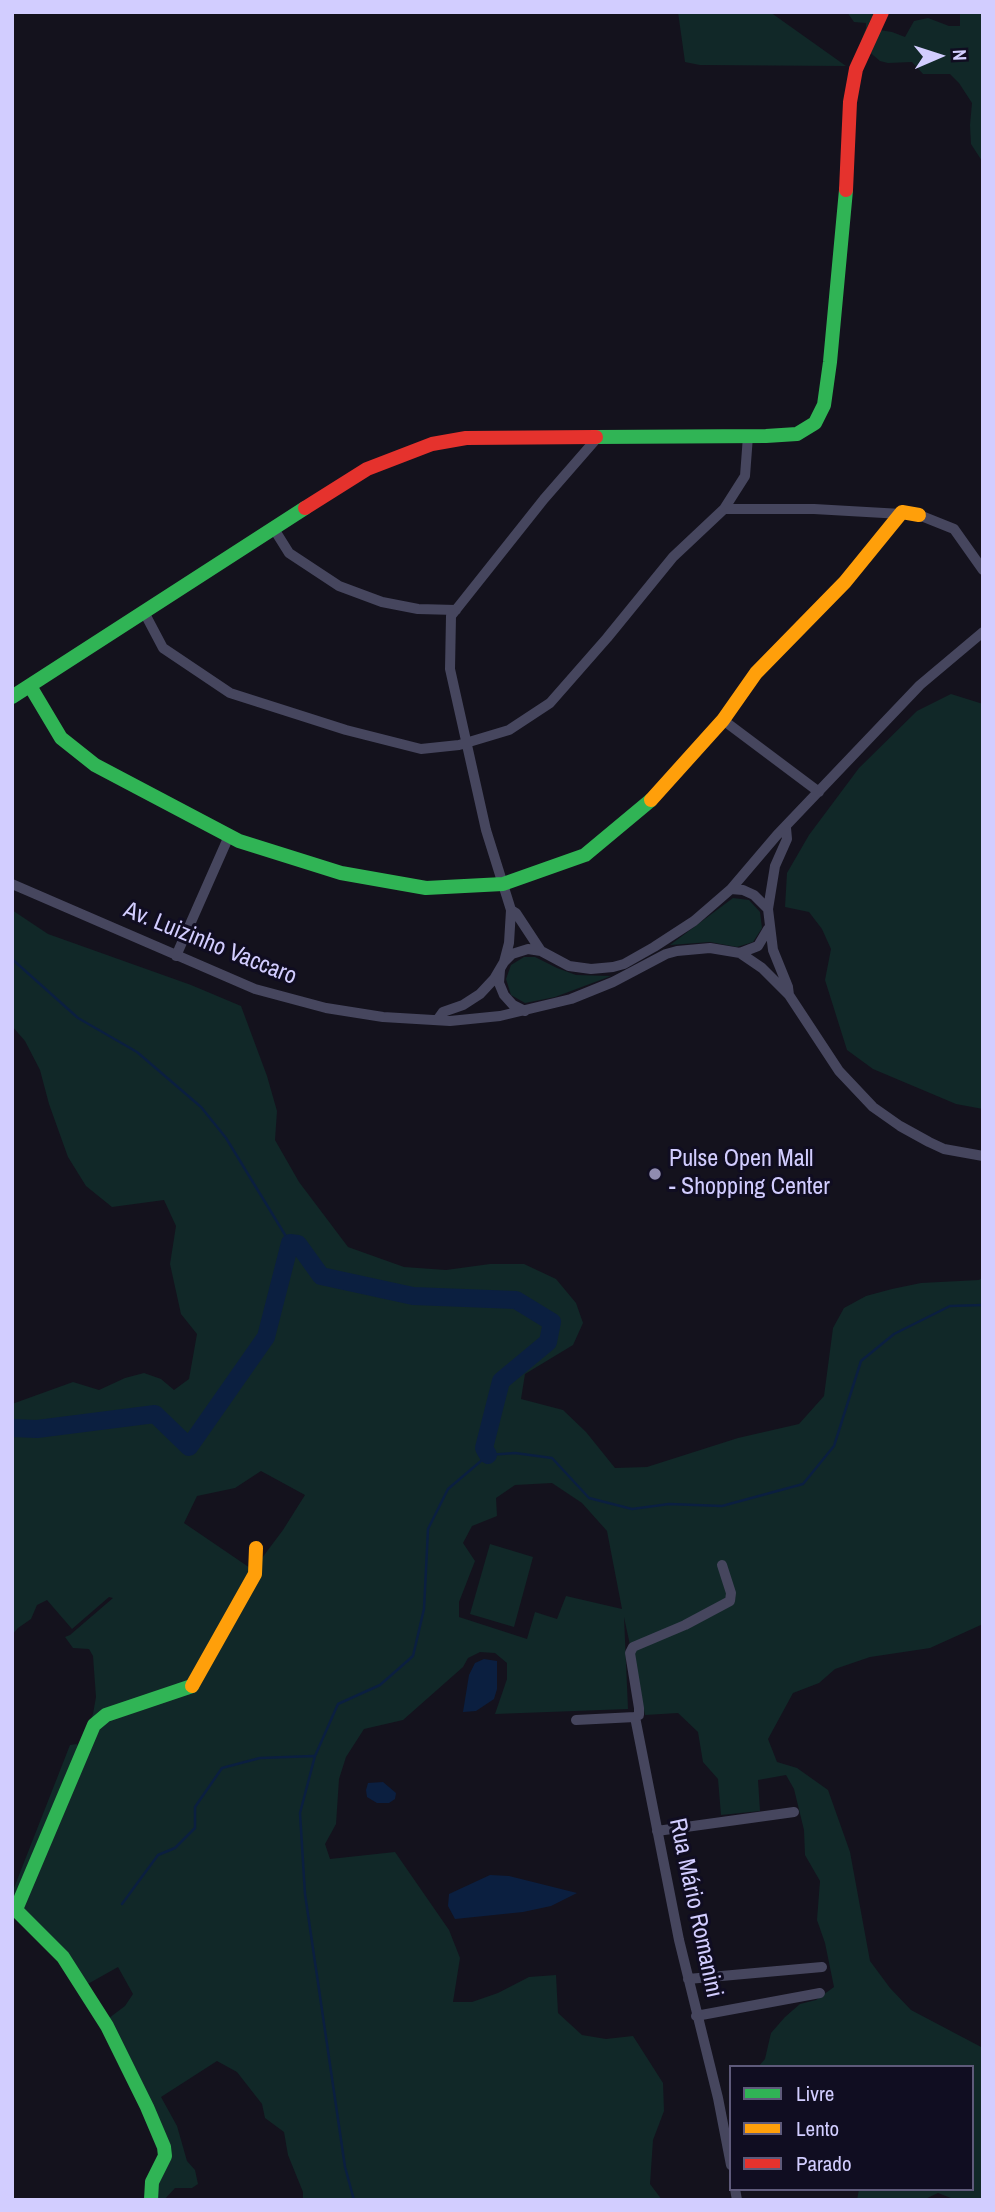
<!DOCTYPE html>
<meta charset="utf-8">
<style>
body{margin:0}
#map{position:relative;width:995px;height:2212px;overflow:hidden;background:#14121d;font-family:"Archivo Narrow",sans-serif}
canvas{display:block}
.frame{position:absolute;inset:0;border:14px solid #d2cdff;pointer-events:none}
.legend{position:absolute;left:729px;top:2065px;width:245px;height:126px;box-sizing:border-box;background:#100d21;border:2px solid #5e5a7a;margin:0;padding:9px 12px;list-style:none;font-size:21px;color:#d2cdff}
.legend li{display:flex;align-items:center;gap:14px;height:35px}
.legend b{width:35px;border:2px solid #5e5a7a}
.north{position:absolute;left:904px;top:21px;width:70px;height:70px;-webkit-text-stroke:5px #100d21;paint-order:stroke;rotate:87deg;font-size:19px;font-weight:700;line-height:28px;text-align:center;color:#d2cdff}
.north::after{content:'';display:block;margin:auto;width:24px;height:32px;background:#d2cdff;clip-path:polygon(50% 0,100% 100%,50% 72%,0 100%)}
</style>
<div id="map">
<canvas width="995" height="2212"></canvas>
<div class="frame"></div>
<ul class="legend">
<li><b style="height:9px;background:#30b455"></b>Livre</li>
<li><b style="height:9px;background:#ff9f0a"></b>Lento</li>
<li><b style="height:9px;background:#e5322d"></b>Parado</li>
</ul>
<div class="north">N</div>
</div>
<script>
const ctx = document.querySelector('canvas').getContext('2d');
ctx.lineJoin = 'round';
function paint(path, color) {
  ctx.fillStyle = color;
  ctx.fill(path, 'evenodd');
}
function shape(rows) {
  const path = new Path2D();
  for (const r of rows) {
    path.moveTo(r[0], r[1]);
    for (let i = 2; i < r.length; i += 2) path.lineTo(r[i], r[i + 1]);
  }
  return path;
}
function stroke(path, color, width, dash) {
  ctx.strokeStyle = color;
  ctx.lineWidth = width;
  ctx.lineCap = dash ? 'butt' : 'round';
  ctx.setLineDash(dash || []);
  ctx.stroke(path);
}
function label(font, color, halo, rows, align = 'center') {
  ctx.font = font + ' "Archivo Narrow",sans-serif';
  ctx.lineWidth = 6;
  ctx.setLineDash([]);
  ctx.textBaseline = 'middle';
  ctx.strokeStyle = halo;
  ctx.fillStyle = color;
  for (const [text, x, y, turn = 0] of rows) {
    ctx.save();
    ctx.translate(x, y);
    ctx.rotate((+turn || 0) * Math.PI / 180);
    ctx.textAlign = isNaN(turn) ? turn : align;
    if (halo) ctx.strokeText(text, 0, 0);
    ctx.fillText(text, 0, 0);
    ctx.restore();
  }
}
const green = shape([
 [678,12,770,12,846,66,700,65,685,62],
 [847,12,874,12,867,28,892,32,905,37,914,21,928,18,949,26,960,26,960,12,983,12,983,180,982,161,971,144,970,125,972,103,959,83,950,74,923,74,912,62,888,63,880,61,860,44,866,28,866,23,854,22],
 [951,694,983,704,983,1109,956,1104,873,1069,847,1050,825,980,831,949,822,929,809,912,785,907,787,873,809,835,859,768,917,711],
 [733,898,749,900,760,912,762,928,753,942,737,947,710,942,670,945],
 [12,910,48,934,191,985,241,1006,267,1076,277,1111,275,1140,299,1182,348,1247,404,1267,446,1270,490,1264,524,1264,556,1279,576,1303,583,1323,573,1345,525,1374,521,1399,563,1410,586,1432,615,1468,647,1467,738,1438,799,1424,824,1396,833,1328,844,1308,866,1296,892,1289,921,1283,979,1280,983,1277,983,1624,930,1648,870,1657,835,1669,819,1683,793,1693,768,1739,777,1762,797,1768,828,1790,850,1852,870,1961,890,1988,911,2010,983,2048,983,2200,956,2200,938,2193,923,2200,857,2200,859,2189,972,2189,972,2067,758,2067,765,2059,771,2033,785,2017,800,2004,816,2000,834,1987,825,1943,817,1920,820,1881,805,1855,804,1830,794,1789,786,1775,758,1780,760,1811,721,1815,718,1779,703,1762,698,1732,678,1713,645,1715,624,1617,628,1709,495,1714,507,1679,507,1663,495,1653,480,1652,468,1658,463,1667,403,1720,364,1729,346,1757,339,1779,336,1824,325,1844,330,1859,395,1852,449,1930,460,1958,453,2002,472,2002,498,1993,529,1977,556,1975,558,2013,582,2035,606,2039,633,2036,663,2083,664,2111,653,2140,650,2184,662,2200,303,2200,303,2192,288,2155,284,2132,265,2118,262,2104,237,2072,217,2061,161,2097,177,2126,187,2161,195,2170,198,2184,192,2188,175,2188,164,2200,154,2200,155,2185,168,2153,109,2018,125,2006,133,1994,118,1967,86,1985,12,1909,12,1893,70,1745,77,1744,78,1747,93,1714,96,1697,93,1656,89,1649,73,1648,65,1637,70,1635,113,1598,109,1597,72,1629,47,1600,37,1605,31,1619,18,1628,12,1635,12,1404,73,1382,99,1390,125,1378,144,1373,161,1379,174,1390,189,1379,197,1334,181,1314,170,1264,176,1226,164,1200,112,1207,86,1186,68,1157,49,1104,40,1070,25,1041,12,1026],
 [261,1471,305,1495,283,1530,253,1570,184,1523,197,1496,235,1488],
 [552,1483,582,1503,607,1531,622,1609,566,1596,557,1619,535,1612,527,1639,459,1617,459,1602,475,1561,463,1543,472,1526,497,1516,496,1498,515,1485],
 [524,957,535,957,557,968,576,975,611,976,555,997,525,1003,511,995,506,979,511,965],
 [490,1544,533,1557,514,1627,470,1614]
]);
const water = shape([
 [484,1659,497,1661,497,1689,494,1699,476,1711,463,1712,469,1675,475,1663],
 [383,1782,396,1793,395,1799,389,1803,377,1803,367,1797,366,1790,368,1783],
 [490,1875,509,1876,577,1893,551,1906,523,1912,455,1919,448,1906,449,1894]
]);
const stream = shape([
 [12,959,78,1018,137,1052,201,1107,226,1138,290,1243],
 [122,1904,158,1855,175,1848,195,1828,195,1807,222,1768,260,1758,314,1756],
 [354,2200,345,2167,305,1894,300,1813,315,1756,338,1704,380,1685,413,1656,424,1609,428,1529,448,1489,488,1455,515,1453,552,1458,589,1498,632,1509,669,1504,722,1506,803,1484,834,1446,861,1361,894,1334,950,1306,983,1305]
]);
const river = shape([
 [12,1428,37,1429,155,1414,189,1447,266,1337,290,1243,298,1244,321,1276,413,1296,516,1300,552,1322,548,1342,501,1381,484,1448,488,1455]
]);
const street = shape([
 [724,509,814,509,919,515,954,529,983,570],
 [274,529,289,553,339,586,382,602,418,609,456,610],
 [144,612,163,648,230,693,346,730,421,749,459,745,509,730,550,703,607,638,673,557,724,509,745,476,748,436],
 [723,720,819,792],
 [786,828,787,839,775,866,768,909,773,950,788,987,789,995],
 [12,884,255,989,326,1008,383,1017,450,1021,500,1016,571,999,613,982,666,954,677,951,710,948,740,953,762,968,789,995,839,1071,873,1107,900,1126,929,1142,944,1149,983,1156],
 [731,889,743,890,754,895,768,909],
 [511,910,516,913,541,951,569,966,591,969,613,967,624,964,654,947,694,921,731,889,777,835,920,685,983,632],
 [740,953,758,946,768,929],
 [176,956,229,836],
 [504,962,509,943,511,910,486,830,450,669,451,616,544,499,598,437],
 [500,970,499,983,504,995,513,1005,525,1011],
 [438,1019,443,1012,463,1005,480,994,494,979,504,962,512,954,528,949,541,951],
 [635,1717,639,1715,639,1708,630,1653,633,1647,685,1625,730,1601,731,1593,722,1565],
 [576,1720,635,1717,679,1940,718,2098,731,2165],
 [657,1831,794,1812],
 [688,1979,822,1967],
 [696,2016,820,1993],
 [735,2189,737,2200]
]);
const fast = shape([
 [596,437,766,436,797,434,815,423,824,405,830,362,846,190],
 [30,686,61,738,95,765,239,841,341,873,426,888,503,884,585,855,651,800],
 [12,697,305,508],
 [151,2200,152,2182,165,2156,164,2147,147,2107,107,2026,63,1957,17,1911,17,1907,94,1725,106,1715,192,1686]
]);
const slow = shape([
 [651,800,723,720,756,673,845,582,902,512,919,515],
 [192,1686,255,1574,256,1548]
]);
const jam = shape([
 [846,190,850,102,856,69,882,12],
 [305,508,367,469,432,444,466,438,596,437]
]);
const markers = [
 [655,1174,7,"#908cb0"]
];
const streetNames = [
 ["Av. Luizinho Vaccaro",210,944,22],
 ["Rua Mário Romanini",695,1908,78]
];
const poiNames = [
 ["Pulse Open Mall",669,1160],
 ["- Shopping Center",669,1188]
];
paint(green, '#112828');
paint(water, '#0b1f40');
stroke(stream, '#0b1f40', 2.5);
stroke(river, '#0b1f40', 18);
stroke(street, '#46465e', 10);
stroke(fast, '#30b455', 14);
stroke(slow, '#ff9f0a', 14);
stroke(jam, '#e5322d', 14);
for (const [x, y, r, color] of markers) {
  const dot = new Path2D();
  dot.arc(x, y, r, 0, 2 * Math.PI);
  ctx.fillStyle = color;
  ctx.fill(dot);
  stroke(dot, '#100d21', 2.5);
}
label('24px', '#d2cdff', '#100d21', streetNames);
label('24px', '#d2cdff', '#100d21', poiNames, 'left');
</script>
